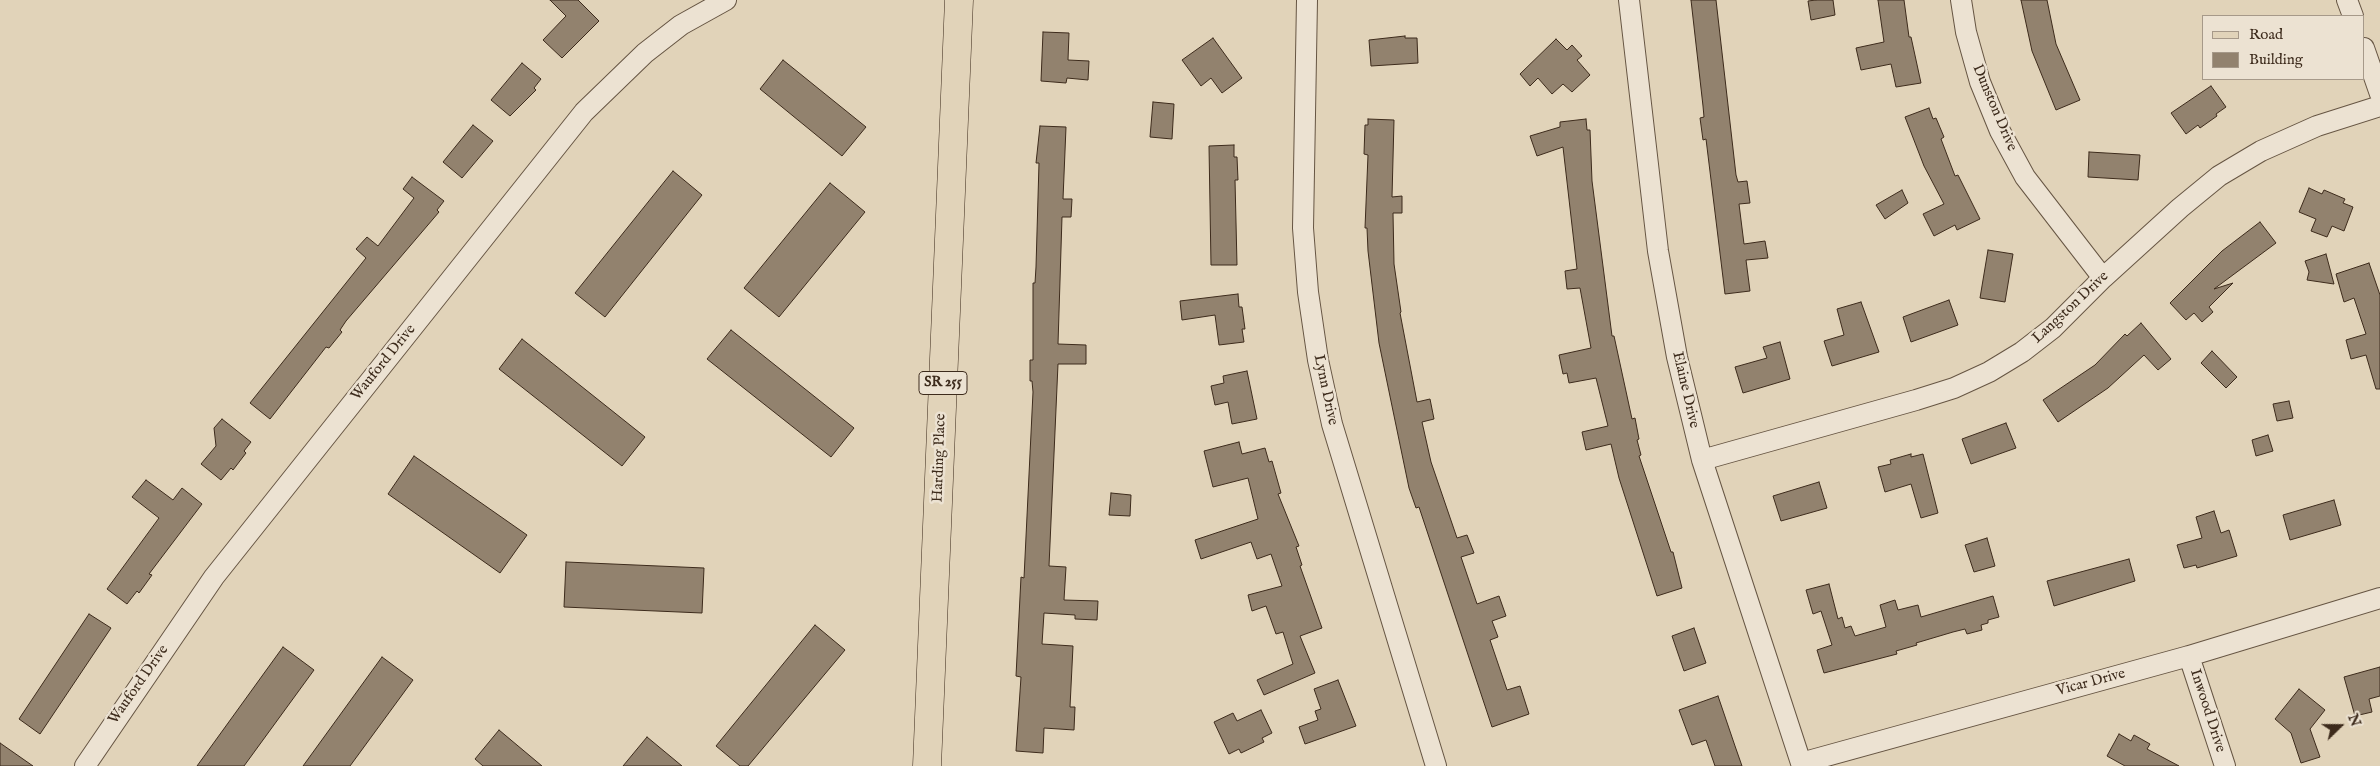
<!DOCTYPE html>
<style>
body{margin:0}
#map{position:relative;width:2380px;height:766px;overflow:hidden;background:#e1d3b9;font-family:"IM FELL English",serif}
canvas{display:block}
.legend{position:absolute;left:2202px;top:15px;width:162px;height:65px;box-sizing:border-box;background:#ece2d2;border:1px solid #a69989;margin:0;padding:6px 9px;list-style:none;font-size:15px;color:#3d2b1c}
.legend li{display:flex;align-items:center;gap:10px;height:25px}
.legend b{width:25px;border:1px solid #a69989}
.north{position:absolute;left:2315px;top:701px;width:50px;height:50px;-webkit-text-stroke:4px #ece2d2;paint-order:stroke;rotate:68deg;font-size:14px;font-weight:700;line-height:20px;text-align:center;color:#3d2b1c}
.north::after{content:'';display:block;margin:auto;width:18px;height:22px;background:#3d2b1c;clip-path:polygon(50% 0,100% 100%,50% 72%,0 100%)}
</style>
<div id="map">
<canvas width="2380" height="766"></canvas>
<ul class="legend">
<li><b style="height:6px;background:#e1d3b9"></b>Road</li>
<li><b style="height:14px;background:#92826e"></b>Building</li>
</ul>
<div class="north">N</div>
</div>
<script>
const ctx = document.querySelector('canvas').getContext('2d');
ctx.lineJoin = 'round';
function paint(path, color) {
  ctx.fillStyle = color;
  ctx.fill(path, 'evenodd');
}
function shape(rows) {
  const path = new Path2D();
  for (const r of rows) {
    path.moveTo(r[0], r[1]);
    for (let i = 2; i < r.length; i += 2) path.lineTo(r[i], r[i + 1]);
  }
  return path;
}
function stroke(path, color, width, dash) {
  ctx.strokeStyle = color;
  ctx.lineWidth = width;
  ctx.lineCap = dash ? 'butt' : 'round';
  ctx.setLineDash(dash || []);
  ctx.stroke(path);
}
function label(font, color, halo, rows, align = 'center') {
  ctx.font = font + ' "IM FELL English",serif';
  ctx.lineWidth = 5;
  ctx.setLineDash([]);
  ctx.textBaseline = 'middle';
  ctx.strokeStyle = halo;
  ctx.fillStyle = color;
  for (const [text, x, y, turn = 0] of rows) {
    ctx.save();
    ctx.translate(x, y);
    ctx.rotate((+turn || 0) * Math.PI / 180);
    ctx.textAlign = isNaN(turn) ? turn : align;
    if (halo) ctx.strokeText(text, 0, 0);
    ctx.fillText(text, 0, 0);
    ctx.restore();
  }
}
const building = shape([
 [550,0,578,0,599,21,562,58,543,40,566,16,550,0],
 [1691,0,1716,0,1736,175,1738,182,1747,181,1750,203,1739,204,1744,244,1765,241,1768,258,1746,260,1750,291,1725,294,1706,139,1703,140,1700,118,1704,117,1703,106,1691,0],
 [1816,0,1833,0,1835,15,1811,20,1808,1,1816,0],
 [1878,0,1904,0,1909,37,1911,37,1921,83,1896,87,1891,64,1861,70,1856,48,1884,42,1878,0],
 [2021,0,2047,0,2056,44,2080,100,2056,110,2032,51,2021,0],
 [1043,32,1069,33,1068,60,1089,61,1088,80,1067,78,1066,83,1041,81,1043,32],
 [1405,36,1405,38,1417,38,1418,63,1371,66,1369,40,1405,36],
 [1213,38,1242,78,1222,93,1211,78,1201,86,1182,60,1213,38],
 [1556,39,1567,50,1572,45,1582,56,1577,60,1590,75,1572,92,1563,84,1552,94,1538,78,1530,86,1520,74,1556,39],
 [783,60,866,127,842,156,760,89,783,60],
 [522,63,541,79,534,88,536,90,510,116,491,100,522,63],
 [2211,86,2226,107,2216,114,2217,116,2200,128,2198,125,2186,134,2171,113,2211,86],
 [1153,102,1174,104,1172,139,1150,137,1153,102],
 [1929,108,1933,119,1936,118,1944,137,1941,139,1955,176,1958,175,1980,219,1957,230,1955,225,1934,236,1923,214,1944,204,1924,166,1905,117,1929,108],
 [1368,119,1394,120,1392,197,1402,196,1402,213,1393,213,1394,264,1401,312,1400,313,1417,402,1430,399,1434,419,1422,422,1431,462,1457,538,1467,535,1474,553,1461,557,1477,604,1499,596,1506,616,1492,621,1498,637,1490,640,1507,690,1520,686,1529,714,1492,727,1419,507,1416,508,1409,488,1392,406,1379,343,1368,251,1367,228,1365,228,1368,155,1364,154,1365,125,1368,125,1368,119],
 [1586,119,1587,130,1590,130,1592,181,1612,336,1614,336,1632,419,1635,418,1639,439,1637,440,1641,455,1639,456,1671,552,1673,552,1682,588,1657,596,1619,478,1611,444,1586,450,1582,432,1608,426,1596,378,1569,383,1567,373,1563,374,1559,355,1591,348,1580,288,1567,289,1565,271,1577,269,1563,147,1537,156,1530,136,1560,127,1560,122,1586,119],
 [473,125,493,141,462,178,443,162,473,125],
 [1040,126,1066,127,1063,199,1072,199,1071,217,1062,217,1058,344,1086,345,1086,364,1058,364,1049,566,1066,567,1064,600,1098,601,1097,620,1075,619,1075,615,1044,613,1042,644,1073,646,1070,707,1075,707,1074,730,1044,728,1043,753,1016,751,1021,677,1016,676,1021,577,1024,578,1033,392,1032,381,1030,381,1030,360,1033,360,1033,283,1035,283,1036,267,1039,163,1036,163,1040,126],
 [1234,145,1234,157,1237,157,1238,180,1235,180,1237,265,1211,265,1209,146,1234,145],
 [2089,152,2140,155,2138,180,2088,177,2089,152],
 [673,171,702,195,605,317,575,293,673,171],
 [412,177,444,201,437,210,439,212,346,321,340,330,342,332,329,348,326,347,270,419,250,403,366,258,356,249,367,237,378,246,414,198,403,189,412,177],
 [830,183,865,212,779,317,744,288,830,183],
 [2309,188,2322,194,2324,190,2345,199,2343,203,2353,207,2344,231,2332,226,2327,237,2311,231,2316,219,2299,212,2309,188],
 [1902,190,1908,203,1885,219,1876,205,1902,190],
 [2260,222,2276,243,2214,289,2233,283,2209,307,2213,312,2202,322,2194,313,2186,320,2170,303,2222,251,2260,222],
 [1988,250,2013,254,2005,302,1980,298,1988,250],
 [2326,254,2334,284,2307,280,2309,272,2305,261,2326,254],
 [2369,263,2380,295,2380,389,2376,389,2366,355,2351,359,2346,340,2366,334,2354,298,2344,302,2336,274,2369,263],
 [1238,294,1239,307,1242,307,1245,329,1242,329,1244,342,1219,345,1215,315,1182,320,1180,301,1238,294],
 [1949,300,1958,325,1911,342,1903,317,1949,300],
 [1861,302,1879,352,1832,366,1824,341,1844,335,1837,309,1861,302],
 [2141,323,2171,359,2158,370,2144,355,2108,388,2058,422,2043,400,2095,365,2125,334,2127,336,2141,323],
 [731,330,854,428,831,457,707,359,731,330],
 [522,339,645,437,622,466,499,369,522,339],
 [1780,342,1790,379,1743,393,1735,367,1767,358,1763,347,1780,342],
 [2212,351,2237,377,2226,388,2201,363,2212,351],
 [1247,371,1257,419,1232,424,1228,402,1215,405,1211,386,1224,383,1223,376,1247,371],
 [2289,401,2293,418,2277,421,2273,404,2289,401],
 [222,419,251,442,244,451,246,453,233,470,231,468,221,480,201,464,216,446,214,428,222,419],
 [2006,423,2016,448,1971,464,1962,439,2006,423],
 [2268,435,2273,451,2256,456,2252,440,2268,435],
 [1239,442,1242,454,1265,448,1269,462,1272,461,1281,493,1278,494,1299,546,1296,547,1302,565,1300,566,1322,628,1300,636,1315,673,1264,695,1257,680,1293,664,1283,632,1276,634,1266,606,1252,611,1248,595,1282,586,1271,554,1257,559,1251,542,1201,559,1195,540,1258,519,1248,478,1213,487,1204,451,1239,442],
 [1911,454,1911,457,1923,454,1938,513,1921,518,1911,484,1885,492,1878,467,1891,464,1890,460,1911,454],
 [414,456,527,535,500,573,388,494,414,456],
 [146,480,173,500,182,488,202,504,149,574,152,575,139,593,137,591,127,604,107,589,159,518,132,497,146,480],
 [1819,482,1827,508,1781,521,1773,496,1819,482],
 [1111,493,1131,495,1130,516,1109,515,1111,493],
 [2334,500,2341,525,2290,540,2283,515,2334,500],
 [2214,511,2221,533,2229,530,2237,556,2197,568,2196,565,2184,568,2177,545,2202,538,2196,517,2214,511],
 [1987,538,1995,566,1974,572,1965,545,1987,538],
 [2129,559,2135,581,2054,606,2047,581,2129,559],
 [566,562,704,568,702,613,564,607,566,562],
 [1829,584,1838,619,1842,617,1845,628,1851,626,1855,636,1886,627,1880,605,1895,600,1898,610,1918,605,1921,617,1993,596,1999,617,1988,620,1988,623,1981,625,1982,630,1967,634,1965,629,1953,632,1916,643,1917,645,1896,651,1897,654,1824,673,1817,650,1832,645,1821,611,1813,614,1806,590,1829,584],
 [89,614,111,628,40,734,19,719,89,614],
 [815,625,845,650,748,766,740,766,716,746,815,625],
 [1694,628,1706,663,1684,671,1672,636,1694,628],
 [283,647,314,670,244,766,197,766,283,647],
 [382,657,413,680,350,766,303,766,382,657],
 [2380,667,2380,696,2369,699,2372,712,2355,716,2344,677,2380,667],
 [1338,680,1356,726,1305,744,1299,727,1318,720,1315,711,1321,709,1314,689,1338,680],
 [2299,689,2325,710,2310,729,2320,757,2301,763,2291,733,2275,719,2299,689],
 [1718,696,1735,746,1742,766,1715,766,1706,740,1692,745,1679,710,1718,696],
 [1261,710,1272,733,1262,738,1264,742,1241,753,1239,749,1229,754,1214,722,1233,713,1237,721,1261,710],
 [499,730,542,766,483,766,475,759,499,730],
 [2119,734,2131,741,2134,735,2150,744,2147,749,2179,766,2125,766,2107,756,2119,734],
 [647,737,682,766,623,766,647,737],
 [0,743,33,766,0,766,0,743]
]);
const minor = shape([
 [1307,0,1303,228,1308,292,1318,360,1332,424,1436,766],
 [1629,0,1658,251,1677,357,1702,460,1802,766],
 [1961,0,1966,32,1980,82,2000,131,2025,177,2103,278],
 [2347,0,2353,16],
 [2364,48,2380,94],
 [1702,460,1916,400,1954,388,1989,372,2022,352,2053,328,2103,278,2180,208,2219,176,2261,151,2317,126,2380,106],
 [2189,656,2225,766],
 [1801,763,2189,656,2380,598],
 [85,766,214,577,584,112,645,53,681,25,726,0]
]);
const primary = shape([
 [927,766,959,0]
]);
const shields = [
 [943,383,48]
];
const shieldNames = [
 ["SR 255",943,383]
];
const streetNames = [
 ["Dunston Drive",1994,108,67],
 ["Langston Drive",2071,308,-43],
 ["Wauford Drive",384,363,-51],
 ["Lynn Drive",1325,390,78],
 ["Elaine Drive",1685,390,77],
 ["Harding Place",940,458,-88],
 ["Vicar Drive",2091,683,-15],
 ["Wauford Drive",139,685,-55],
 ["Inwood Drive",2207,711,72]
];
paint(building, '#92826e');
stroke(building, '#3d2b1c', 1);
stroke(minor, '#665543', 22);
stroke(primary, '#3d2b1c', 29);
stroke(minor, '#ece2d2', 20);
stroke(primary, '#e1d3b9', 28);
for (const [x, y, w] of shields) {
  const box = new Path2D();
  box.roundRect(x - w / 2, y - 11.5, w, 23, 4);
  ctx.fillStyle = '#ece2d2';
  ctx.fill(box);
  stroke(box, '#3d2b1c', 1);
}
label('bold 14px', '#3d2b1c', null, shieldNames);
label('15px', '#3d2b1c', '#ece2d2', streetNames);
</script>
